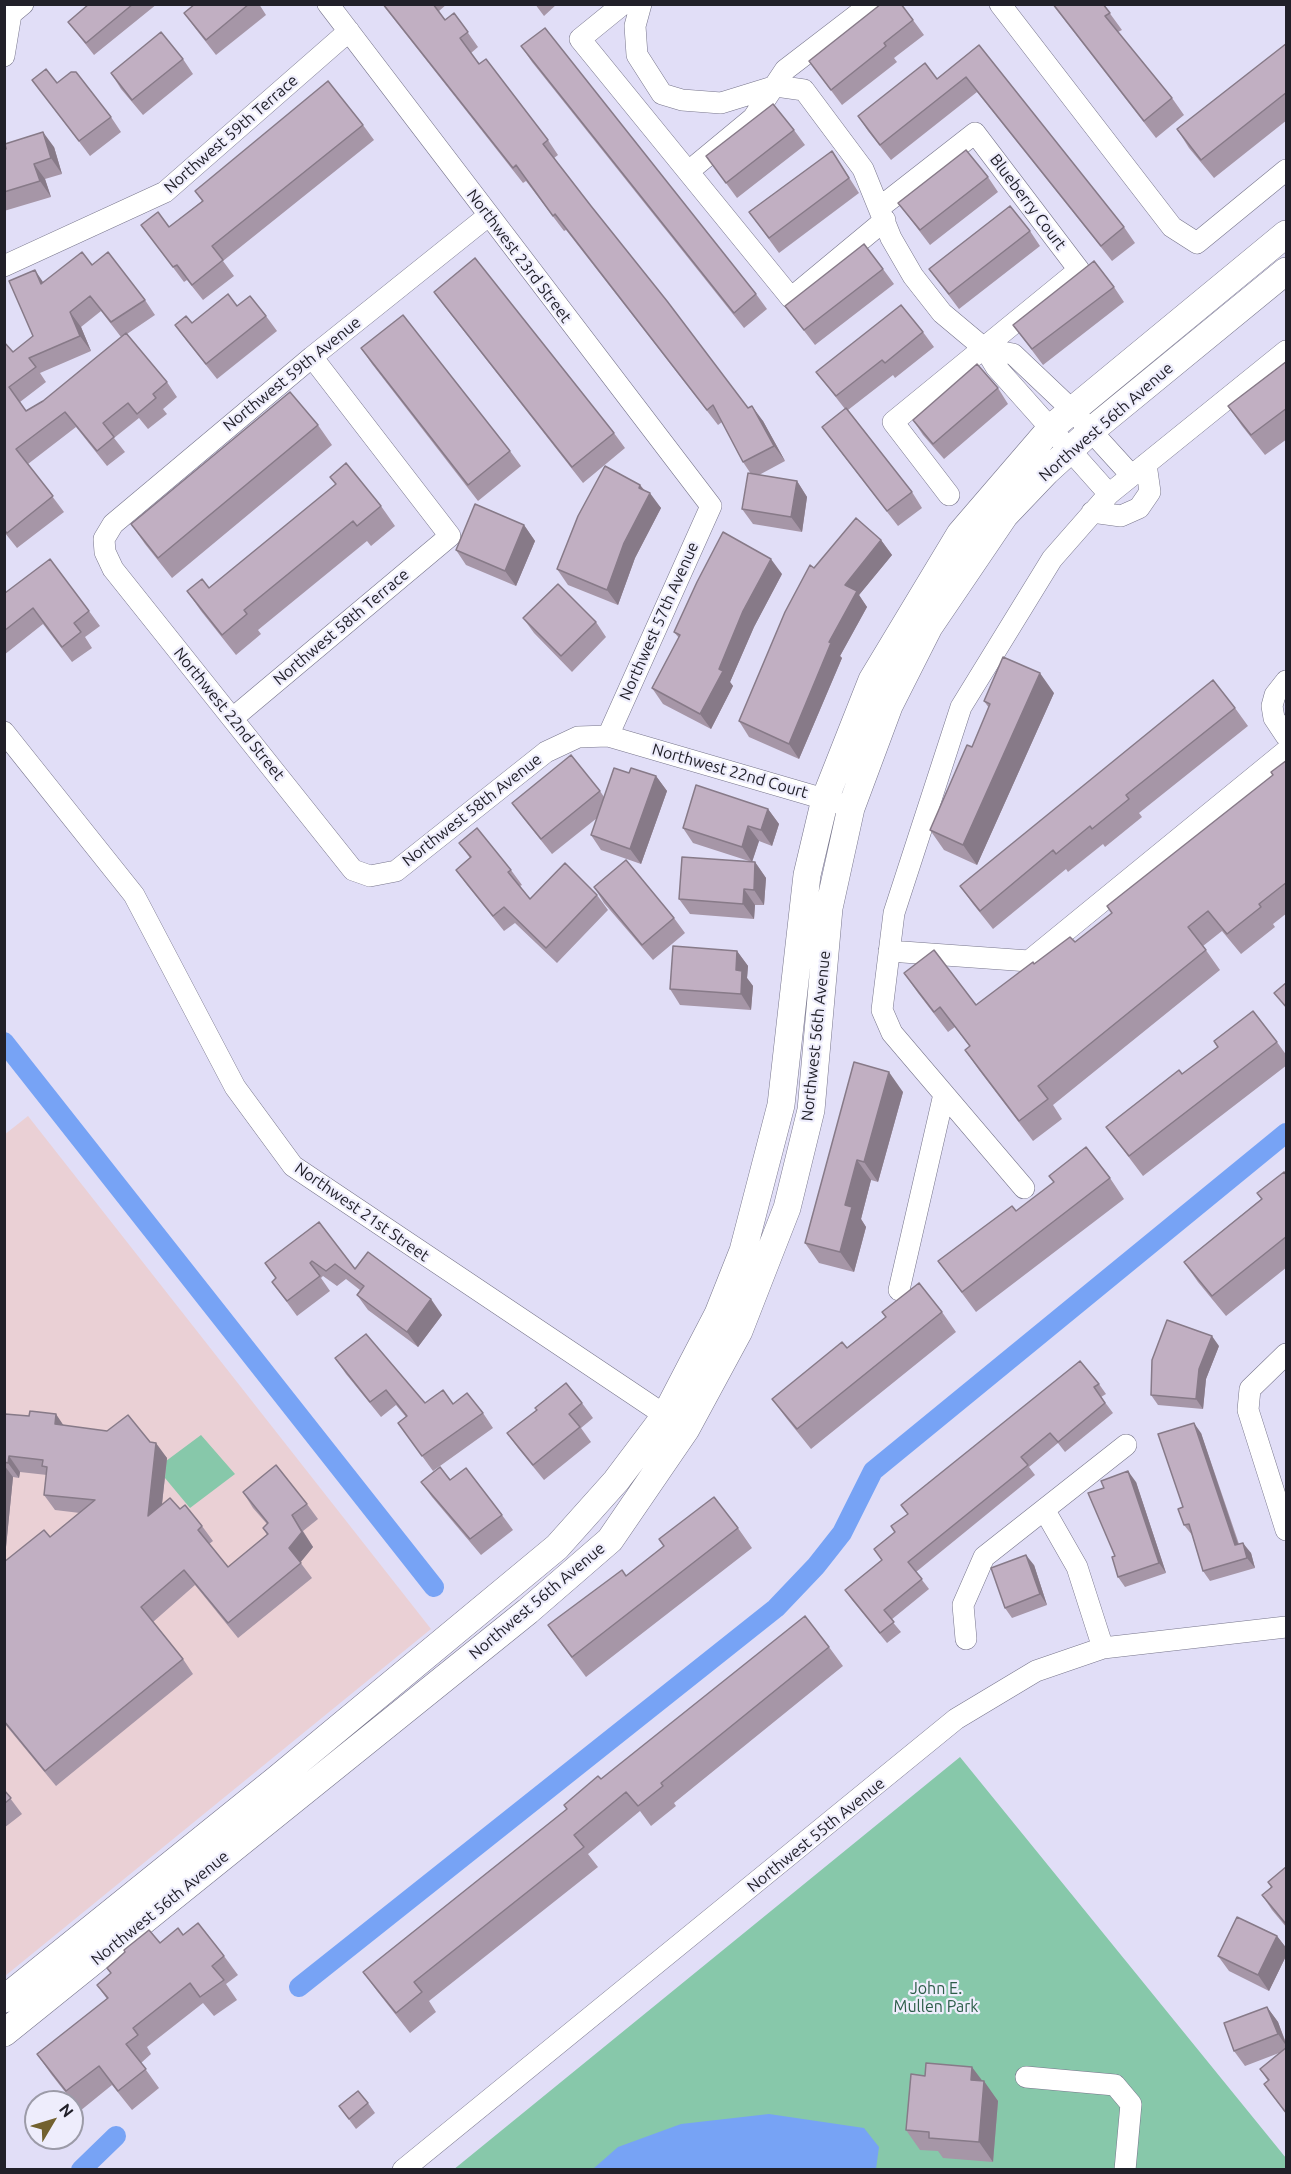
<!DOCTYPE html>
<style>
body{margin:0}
#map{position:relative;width:1291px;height:2174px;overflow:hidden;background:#e1def7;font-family:Ubuntu,sans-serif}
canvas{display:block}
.frame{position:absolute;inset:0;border:6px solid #212029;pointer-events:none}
.north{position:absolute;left:24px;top:2090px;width:60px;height:60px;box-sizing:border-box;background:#eeedfc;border:2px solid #9c9ba8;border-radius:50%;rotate:52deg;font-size:16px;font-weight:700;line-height:24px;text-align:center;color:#212029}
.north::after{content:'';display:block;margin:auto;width:21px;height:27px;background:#72612f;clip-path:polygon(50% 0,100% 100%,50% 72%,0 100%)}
</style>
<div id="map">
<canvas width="1291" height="2174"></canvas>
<div class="frame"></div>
<div class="north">N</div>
</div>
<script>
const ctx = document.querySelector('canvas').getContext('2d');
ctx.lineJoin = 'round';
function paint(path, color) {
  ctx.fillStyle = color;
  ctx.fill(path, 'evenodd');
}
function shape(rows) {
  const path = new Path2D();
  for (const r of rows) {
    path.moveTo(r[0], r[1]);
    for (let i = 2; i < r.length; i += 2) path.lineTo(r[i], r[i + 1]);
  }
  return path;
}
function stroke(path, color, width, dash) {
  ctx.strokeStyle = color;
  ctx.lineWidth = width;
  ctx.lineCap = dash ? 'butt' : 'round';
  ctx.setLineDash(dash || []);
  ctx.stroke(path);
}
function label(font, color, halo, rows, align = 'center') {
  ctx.font = font + ' Ubuntu,sans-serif';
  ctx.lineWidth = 4.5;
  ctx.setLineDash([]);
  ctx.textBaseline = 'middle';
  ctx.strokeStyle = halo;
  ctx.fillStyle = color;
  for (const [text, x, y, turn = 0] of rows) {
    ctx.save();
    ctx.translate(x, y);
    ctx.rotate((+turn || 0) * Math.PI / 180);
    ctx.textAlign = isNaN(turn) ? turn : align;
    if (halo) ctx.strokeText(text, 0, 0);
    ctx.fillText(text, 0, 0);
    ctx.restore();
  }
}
const education = shape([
 [28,1116,431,1629,5,1976,4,1135]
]);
const green = shape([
 [201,1435,235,1474,190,1508,165,1478,166,1461],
 [960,1757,1286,2158,1286,2170,453,2170]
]);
const water = shape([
 [769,2114,864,2128,879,2147,876,2169,593,2169,618,2147,681,2124]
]);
const canal = shape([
 [4,1042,434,1587],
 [299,1987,776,1608,816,1566,842,1533,873,1471,1286,1133],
 [81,2170,116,2136]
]);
const minor = shape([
 [328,4,711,506,608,736],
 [623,4,580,39,791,298,885,220],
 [641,4,635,26,637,55,662,94,682,100,721,103,776,86,804,90,863,169,891,238,913,276,942,313,985,349,996,367,1109,494],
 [1000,4,1172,227,1197,243,1286,170],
 [4,56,11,14,23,4],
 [689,171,753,118,785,70,871,4],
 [879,208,975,133,1079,270,893,422,949,495],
 [488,216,312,357,113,524,104,539,105,552,113,569,353,870,370,876,396,871,546,752,578,737,608,736,838,803],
 [4,266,165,192,349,31],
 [985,349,1013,354,1071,409,1131,475],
 [1092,512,1121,516,1139,508,1150,492,1146,464],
 [1286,681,1275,695,1272,706,1274,718,1286,736],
 [233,718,450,536,312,357],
 [4,732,134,895,235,1087,293,1166,678,1424],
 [889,951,1029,961,1286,751],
 [1024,1188,892,1033,882,1010,894,913,961,707,1052,559,1109,494,1286,351],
 [899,1290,944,1094],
 [1286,1354,1250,1389,1248,1410,1286,1530],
 [1045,1511,1077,1567,1103,1648],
 [966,1639,963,1605,984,1557,1126,1445],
 [1026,2077,1115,2085,1131,2104,1125,2170],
 [403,2170,956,1719,1036,1671,1103,1648,1286,1627]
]);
const tertiary = shape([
 [4,1999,277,1779,557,1547,616,1481,665,1416,718,1314,743,1251,781,1105,807,875,825,799,872,680,960,534,1052,427,1286,234],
 [4,2033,528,1611,610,1540,686,1429,739,1331,787,1208,811,1110,829,908,851,808,889,706,929,627,1005,515,1046,472,1092,430,1286,271]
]);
const wall = shape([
 [89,4,157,4,94,55,68,22],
 [195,4,259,4,266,15,216,55,195,28,184,13],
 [382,4,447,4,439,11,445,20,454,13,478,47,471,53,479,64,548,140,558,155,554,158,591,206,748,408,763,421,785,461,759,475,797,481,807,497,802,532,753,524,742,509,751,474,743,462,722,422,718,425,566,230,564,231,526,181,523,183],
 [535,4,557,4,544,16],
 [1052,4,1103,4,1122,30,1118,32,1172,98,1184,115,1156,138],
 [913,20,924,35,894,58,897,62,842,105,809,61],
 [1287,43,1287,120,1214,178,1189,148,1177,129],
 [979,45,1124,227,1135,243,1112,261,977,92,891,160,868,131,858,116,937,79],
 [521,46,756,294,767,309,744,328,532,62],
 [183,59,193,74,143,115,121,89,111,73],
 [32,80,57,83,111,117,121,132,90,156],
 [363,125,374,140,223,261,234,276,203,300,187,280,184,282,141,225,169,227,202,201,195,191],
 [794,130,805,145,737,198,706,156],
 [54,147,62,174,45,179,51,197,4,211,4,149],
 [832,151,859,193,779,253,749,212],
 [988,177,998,192,930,245,898,203],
 [1030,231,1040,246,959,309,929,269],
 [92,265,145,300,155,315,127,334,167,382,177,397,163,409,167,414,148,429,139,418,114,438,125,452,107,466,76,427,28,464,64,512,17,548,5,533,4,534,4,342,13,352,33,336,43,282],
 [101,311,121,337,43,401,26,411,20,402,46,382,40,373,91,351,81,327],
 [883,269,894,284,815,345,785,306],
 [1114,287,1124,302,1043,365,1013,325],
 [434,292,614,433,625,448,583,483,445,307],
 [237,306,266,316,277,331,217,379,186,340,175,325,192,323],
 [923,332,934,347,895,378,893,375,848,410,912,492,922,508,898,526,833,442,822,427,845,409,816,372],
 [361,348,510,451,521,466,478,501,372,364],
 [1287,361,1287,439,1265,455,1242,426,1228,406],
 [998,388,1008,404,944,459,923,435,913,420],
 [318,425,332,445,172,578,145,544,131,524],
 [330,477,381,506,395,526,371,546,367,541,258,630,261,634,236,655,201,611,187,591,209,588,336,485],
 [640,485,661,508,635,558,618,605,568,585,557,569],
 [524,525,535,541,516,586,466,565,456,550],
 [881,540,892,555,859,595,867,607,840,656,842,658,799,759,749,737,739,721,814,568],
 [782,574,754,627,730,682,733,686,711,729,663,704,652,688,679,638,674,632],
 [4,592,89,611,100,626,85,637,92,648,72,662,43,624,4,655],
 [523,618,596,622,606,637,572,672,534,633],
 [1054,693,977,865,944,850,930,830,972,747,989,708,984,701],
 [1235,708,1248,726,1139,813,1142,817,1105,847,1103,844,1068,872,1066,869,993,929,973,904,960,886],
 [1287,760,1287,913,1273,924,1275,927,1241,954,1222,931,1203,946,1220,970,1053,1105,1062,1119,1033,1141,979,1070,965,1050,970,1047,955,1027,948,1032,918,993,904,973,976,1005,1034,964,1075,942,1112,913,1273,775],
 [629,773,656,776,667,791,641,864,601,850,591,835,597,818,552,854,523,818,512,803,600,791,604,797],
 [768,809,779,824,772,846,759,841,752,862,693,843,683,828],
 [459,843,511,870,522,885,520,886,530,899,597,895,608,910,557,963,515,923,504,931,467,885,456,870,470,858],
 [755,862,766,878,764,905,755,905,754,919,690,914,679,899],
 [594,887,674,918,685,933,653,960,604,903],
 [737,951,748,966,747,978,753,986,751,1010,680,1005,670,989],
 [1277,1042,1287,1056,1287,1065,1143,1176,1106,1127,1182,1074,1218,1047],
 [854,1062,903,1092,878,1182,871,1180,861,1219,866,1227,854,1272,819,1263,805,1243],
 [1287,1176,1287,1267,1226,1316,1198,1282,1184,1262,1261,1199],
 [1110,1178,1124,1199,976,1312,938,1261,1016,1211],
 [319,1222,355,1269,442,1315,418,1347,368,1310,357,1295,360,1290,346,1279,337,1286,323,1276,321,1278,330,1291,297,1316,272,1282,276,1279,265,1263],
 [882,1312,942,1312,956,1332,811,1449,787,1419,772,1399,847,1348,886,1317],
 [1219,1346,1206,1379,1203,1409,1158,1405,1151,1395],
 [335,1358,425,1403,453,1404,483,1413,493,1428,433,1471,398,1423,406,1417,396,1405,381,1417,346,1374],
 [1099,1384,1106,1394,1101,1397,1113,1413,1065,1452,1058,1443,1029,1467,1035,1475,916,1572,929,1589,891,1620,901,1632,887,1643,852,1600,845,1590,882,1560,874,1549,895,1532,908,1514,901,1505],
 [582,1403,593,1418,581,1428,591,1442,544,1480,518,1448,507,1433],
 [4,1419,64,1425,150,1442,167,1458,162,1504,180,1509,202,1526,213,1541,209,1544,228,1567,267,1535,263,1528,267,1524,253,1508,243,1492,307,1504,318,1519,303,1531,313,1547,300,1562,312,1578,238,1638,195,1585,153,1622,183,1659,193,1674,56,1786,4,1723,4,1562,50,1537,80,1513,55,1510,44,1495,47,1475,20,1472,19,1478,13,1477,6,1547,4,1549],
 [1201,1433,1239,1544,1251,1553,1255,1568,1210,1581,1203,1571,1192,1535,1184,1525,1183,1507],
 [450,1480,502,1515,513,1530,481,1555,432,1497,421,1482],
 [1136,1482,1166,1573,1125,1587,1118,1577,1115,1556],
 [738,1528,752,1548,586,1677,562,1645,548,1625,626,1576,664,1546],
 [1034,1565,1047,1605,1012,1618,1005,1608],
 [829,1647,843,1666,674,1803,676,1806,651,1826,640,1811,588,1854,598,1867,429,2001,436,2012,410,2033,377,1991,363,1972,567,1809,601,1779],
 [4,1790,22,1814,4,1828],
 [1287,1866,1287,1928,1272,1910,1262,1895,1271,1887,1268,1882],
 [1277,1936,1287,1949,1287,1954,1269,1991,1229,1971,1218,1956],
 [160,1943,224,1956,238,1975,226,1984,237,2000,214,2016,203,2003,147,2047,151,2054,141,2063,159,2088,132,2110,112,2085,80,2111,51,2074,37,2054,107,1999,97,1985],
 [1267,2007,1278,2022,1287,2045,1287,2115,1264,2084,1268,2081,1260,2069,1279,2053,1245,2066,1234,2051],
 [982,2081,998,2101,993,2162,943,2158,938,2151,920,2150,906,2130],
 [368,2103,375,2113,356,2129,339,2106]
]);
const shadedWall = shape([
 [43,132,54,147,62,174,51,158],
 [34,164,45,179,51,197,40,181],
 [35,270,45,285,41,284],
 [70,312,81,327,91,351,80,336],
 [752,406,763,421,785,461,774,446],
 [797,481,807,497,802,532,791,517],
 [640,485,648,496,650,493,661,508,635,558,618,605,607,590],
 [524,525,535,541,516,586,505,571],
 [881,540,892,555,859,595,867,607,840,656,842,658,799,759,789,744,829,642,845,585],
 [771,559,782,574,754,627,730,682,733,686,711,729,700,714,743,611],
 [1040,673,1054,693,977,865,963,845],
 [656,776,667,791,641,864,630,849],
 [768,809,779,824,772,846,761,830],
 [748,826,759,841,752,862,742,847],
 [755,862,766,878,764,905,754,890],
 [744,889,755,905,754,919,743,904],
 [737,951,748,966,747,978,753,986,751,1010,741,994,736,970],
 [889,1072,903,1092,878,1182,864,1162],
 [857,1160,871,1180,861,1219,866,1227,854,1272,840,1252,845,1205],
 [431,1299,442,1315,418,1347,407,1332],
 [1212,1336,1219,1346,1206,1379,1203,1409,1196,1399,1199,1369],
 [56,1414,66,1429,55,1424],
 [1194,1423,1201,1433,1242,1556,1235,1545],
 [156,1443,167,1458,159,1531,148,1516],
 [9,1456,20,1472,19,1478,8,1463],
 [4,1465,13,1477,6,1547,4,1545],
 [1128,1471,1136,1482,1166,1573,1159,1563],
 [292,1515,313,1547,300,1563,289,1548],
 [1243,1543,1251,1553,1255,1568,1247,1558],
 [1026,1555,1034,1565,1047,1605,1040,1594],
 [1277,1936,1287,1949,1287,1954,1269,1991,1258,1975],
 [1267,2007,1278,2022,1287,2047,1278,2034],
 [972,2067,984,2083,984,2081,998,2101,993,2162,979,2142,971,2080]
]);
const building = shape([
 [89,4,133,4,86,43,68,22,89,4],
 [195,4,249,4,206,40,184,13,195,4],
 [383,4,433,4,445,20,454,13,468,32,460,38,479,64,486,59,548,140,543,144,591,206,667,301,748,408,752,406,774,446,743,462,713,405,707,410,555,214,553,216,516,165,513,168,383,4],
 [881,4,901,4,913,20,884,43,886,46,831,90,809,61,881,4],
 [1053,4,1103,4,1110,13,1105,16,1172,98,1144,121,1053,4],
 [545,28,756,294,734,313,521,46,545,28],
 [161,32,183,59,132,100,111,73,161,32],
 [1287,43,1287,92,1201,160,1177,129,1287,43],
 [979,45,1124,227,1101,246,966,77,880,145,858,116,925,63,937,79,979,45],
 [46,69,57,83,71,72,76,72,111,117,79,141,32,80,46,69],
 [328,81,363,125,212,246,223,260,192,285,177,265,173,267,141,225,158,212,169,227,203,201,195,191,328,81],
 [773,104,794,130,726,183,706,156,773,104],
 [43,132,51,158,34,164,40,181,4,192,4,149,6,149,5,144,43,132],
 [966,150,988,177,920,230,898,203,966,150],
 [832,151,849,178,769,238,749,212,832,151],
 [1010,206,1030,231,949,294,929,269,1010,206],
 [864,244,883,269,804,330,785,306,864,244],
 [82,252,92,265,108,252,145,300,111,322,90,296,70,312,80,336,29,358,36,367,9,387,26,411,43,401,126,333,167,382,153,394,156,398,137,414,128,403,103,423,114,437,97,451,65,412,16,449,53,496,7,533,4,530,4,342,13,352,33,336,9,281,35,270,41,284,82,252],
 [475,258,614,433,572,467,434,292,475,258],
 [1094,261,1114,287,1032,349,1013,325,1094,261],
 [228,294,237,306,250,296,266,316,206,364,175,325,186,316,192,323,228,294],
 [901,305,923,332,885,363,882,360,836,396,816,372,901,305],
 [403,315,510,451,468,485,361,348,403,315],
 [1287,361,1287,408,1251,435,1228,406,1287,361],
 [977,364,998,388,933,444,913,420,977,364],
 [290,392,318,425,158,558,131,524,290,392],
 [846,408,912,492,887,511,822,427,846,408],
 [346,463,381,506,357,526,353,521,244,610,247,614,222,635,187,591,202,579,209,588,336,484,330,477,346,463],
 [605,466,640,485,639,488,650,493,624,543,607,590,557,569,578,516,605,466],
 [748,473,797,481,791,517,742,509,748,473],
 [475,504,524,525,505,571,456,550,475,504],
 [856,518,881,540,845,585,857,591,829,642,831,643,789,744,739,721,785,612,810,565,814,568,856,518],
 [723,532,771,559,743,611,719,669,723,671,700,714,652,688,680,635,674,632,697,582,723,532],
 [50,559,89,611,74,623,81,632,62,647,33,608,4,631,4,592,5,593,50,559],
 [558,584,596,622,561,656,523,618,558,584],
 [1003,657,1040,673,963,845,930,830,967,745,972,747,990,704,984,701,1003,657],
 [1213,680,1235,708,1126,795,1129,799,1092,829,1090,826,1056,854,1053,850,980,911,960,886,1213,680],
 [571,755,600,791,541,839,512,803,571,755],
 [1287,760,1287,882,1259,904,1261,907,1227,934,1208,911,1188,927,1206,950,1038,1086,1048,1099,1019,1121,965,1050,970,1046,940,1007,934,1012,904,973,934,950,976,1005,1033,962,1034,964,1070,937,1075,942,1112,913,1107,906,1273,775,1271,772,1287,760],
 [614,768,629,773,631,768,656,776,630,849,591,835,614,768],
 [696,785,768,809,761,830,748,826,742,847,683,828,696,785],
 [477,828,511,870,508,872,530,899,565,863,597,895,546,948,504,907,493,916,456,870,471,857,459,843,477,828],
 [682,857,755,862,754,890,744,889,743,904,679,899,682,857],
 [626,860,674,918,642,945,594,887,626,860],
 [673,946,737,951,736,970,742,971,741,994,670,989,673,946],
 [1287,982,1287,1008,1274,993,1287,982],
 [1253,1011,1277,1042,1129,1156,1106,1127,1179,1070,1182,1074,1218,1047,1214,1041,1253,1011],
 [854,1062,889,1072,864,1162,857,1160,845,1205,852,1207,840,1252,805,1243,854,1062],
 [1086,1147,1110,1178,962,1292,938,1261,1012,1206,1016,1211,1054,1182,1049,1176,1086,1147],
 [1284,1172,1287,1176,1287,1236,1212,1296,1184,1262,1262,1199,1257,1193,1284,1172],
 [319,1222,355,1269,368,1252,431,1299,407,1332,357,1295,364,1286,335,1264,326,1271,312,1261,310,1263,320,1276,287,1301,272,1282,276,1278,265,1263,319,1222],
 [919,1283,942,1312,797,1429,772,1399,842,1342,847,1348,886,1317,882,1312,919,1283],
 [1167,1320,1212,1336,1199,1369,1196,1399,1151,1395,1152,1360,1167,1320],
 [366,1334,425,1403,443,1390,453,1404,467,1393,483,1413,422,1456,398,1423,407,1416,386,1390,370,1402,335,1358,366,1334],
 [1080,1361,1099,1384,1094,1387,1105,1403,1058,1442,1050,1433,1021,1457,1028,1465,908,1562,922,1579,884,1610,894,1622,880,1633,845,1590,882,1560,874,1549,895,1532,891,1526,908,1514,901,1505,1080,1361],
 [566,1383,582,1403,569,1414,580,1427,533,1465,507,1433,537,1410,535,1408,566,1383],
 [30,1411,56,1414,55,1424,107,1431,128,1415,150,1442,156,1443,148,1516,170,1498,180,1509,185,1505,202,1526,198,1530,228,1567,268,1534,263,1528,268,1523,243,1492,276,1465,307,1504,292,1515,302,1532,289,1548,301,1563,228,1623,184,1570,141,1607,183,1659,45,1771,4,1721,4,1562,44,1530,50,1537,95,1500,44,1495,47,1467,42,1466,43,1460,9,1456,8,1463,4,1462,5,1414,29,1416,30,1411],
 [1194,1423,1235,1545,1243,1543,1247,1558,1203,1571,1189,1524,1184,1525,1178,1509,1183,1507,1158,1434,1194,1423],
 [440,1467,450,1480,466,1468,502,1515,470,1539,421,1482,440,1467],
 [1128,1471,1159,1563,1118,1577,1112,1557,1115,1556,1088,1493,1104,1488,1101,1481,1128,1471],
 [714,1497,738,1528,572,1657,548,1625,622,1570,626,1576,664,1546,659,1539,714,1497],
 [1026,1555,1040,1594,1005,1608,991,1568,1026,1555],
 [805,1616,829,1647,661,1783,663,1786,638,1806,626,1792,574,1835,584,1847,414,1982,422,1992,396,2013,363,1972,567,1809,564,1805,598,1776,601,1779,805,1616],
 [4,1790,11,1798,4,1804,4,1790],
 [1287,1866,1287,1924,1286,1924,1262,1895,1272,1887,1268,1882,1287,1866],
 [1237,1917,1277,1936,1258,1975,1218,1956,1237,1917],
 [198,1923,224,1956,212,1966,224,1980,200,1997,190,1983,133,2028,138,2035,126,2044,146,2069,118,2091,99,2066,66,2091,37,2054,108,1998,97,1985,111,1973,107,1968,125,1952,124,1950,149,1930,160,1943,178,1928,183,1935,198,1923],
 [1267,2007,1278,2034,1234,2051,1224,2023,1267,2007],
 [1287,2047,1287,2114,1264,2084,1269,2080,1260,2069,1287,2047],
 [926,2063,972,2067,971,2080,984,2081,979,2142,929,2138,929,2132,906,2130,911,2074,925,2076,926,2063],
 [358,2091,368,2103,349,2119,339,2106,358,2091]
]);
const streetNames = [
 ["Northwest 59th Terrace",231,134,-41],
 ["Blueberry Court",1028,202,53],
 ["Northwest 23rd Street",519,256,53],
 ["Northwest 59th Avenue",292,374,-39],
 ["Northwest 56th Avenue",1106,422,-41],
 ["Northwest 57th Avenue",659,621,-66],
 ["Northwest 58th Terrace",341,627,-40],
 ["Northwest 22nd Street",229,714,51],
 ["Northwest 22nd Court",730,771,16],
 ["Northwest 58th Avenue",472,810,-38],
 ["Northwest 56th Avenue",816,1036,-84],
 ["Northwest 21st Street",362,1212,35],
 ["Northwest 56th Avenue",537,1601,-40],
 ["Northwest 55th Avenue",816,1835,-39],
 ["Northwest 56th Avenue",160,1908,-39]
];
const parkNames = [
 ["John E.",936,1989],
 ["Mullen Park",936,2007]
];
paint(education, '#ead0d5');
paint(green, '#87c8aa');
paint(water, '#77a3f5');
stroke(canal, '#77a3f5', 20);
stroke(minor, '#77758b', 22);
stroke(tertiary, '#77758b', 28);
stroke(minor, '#fff', 21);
stroke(tertiary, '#fff', 27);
paint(wall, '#a696a7');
paint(shadedWall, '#877a88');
paint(building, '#c1afc2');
stroke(building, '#877a88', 1.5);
label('16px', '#212029', '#eeedfc', streetNames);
label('16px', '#2d5d49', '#eeedfc', parkNames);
</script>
